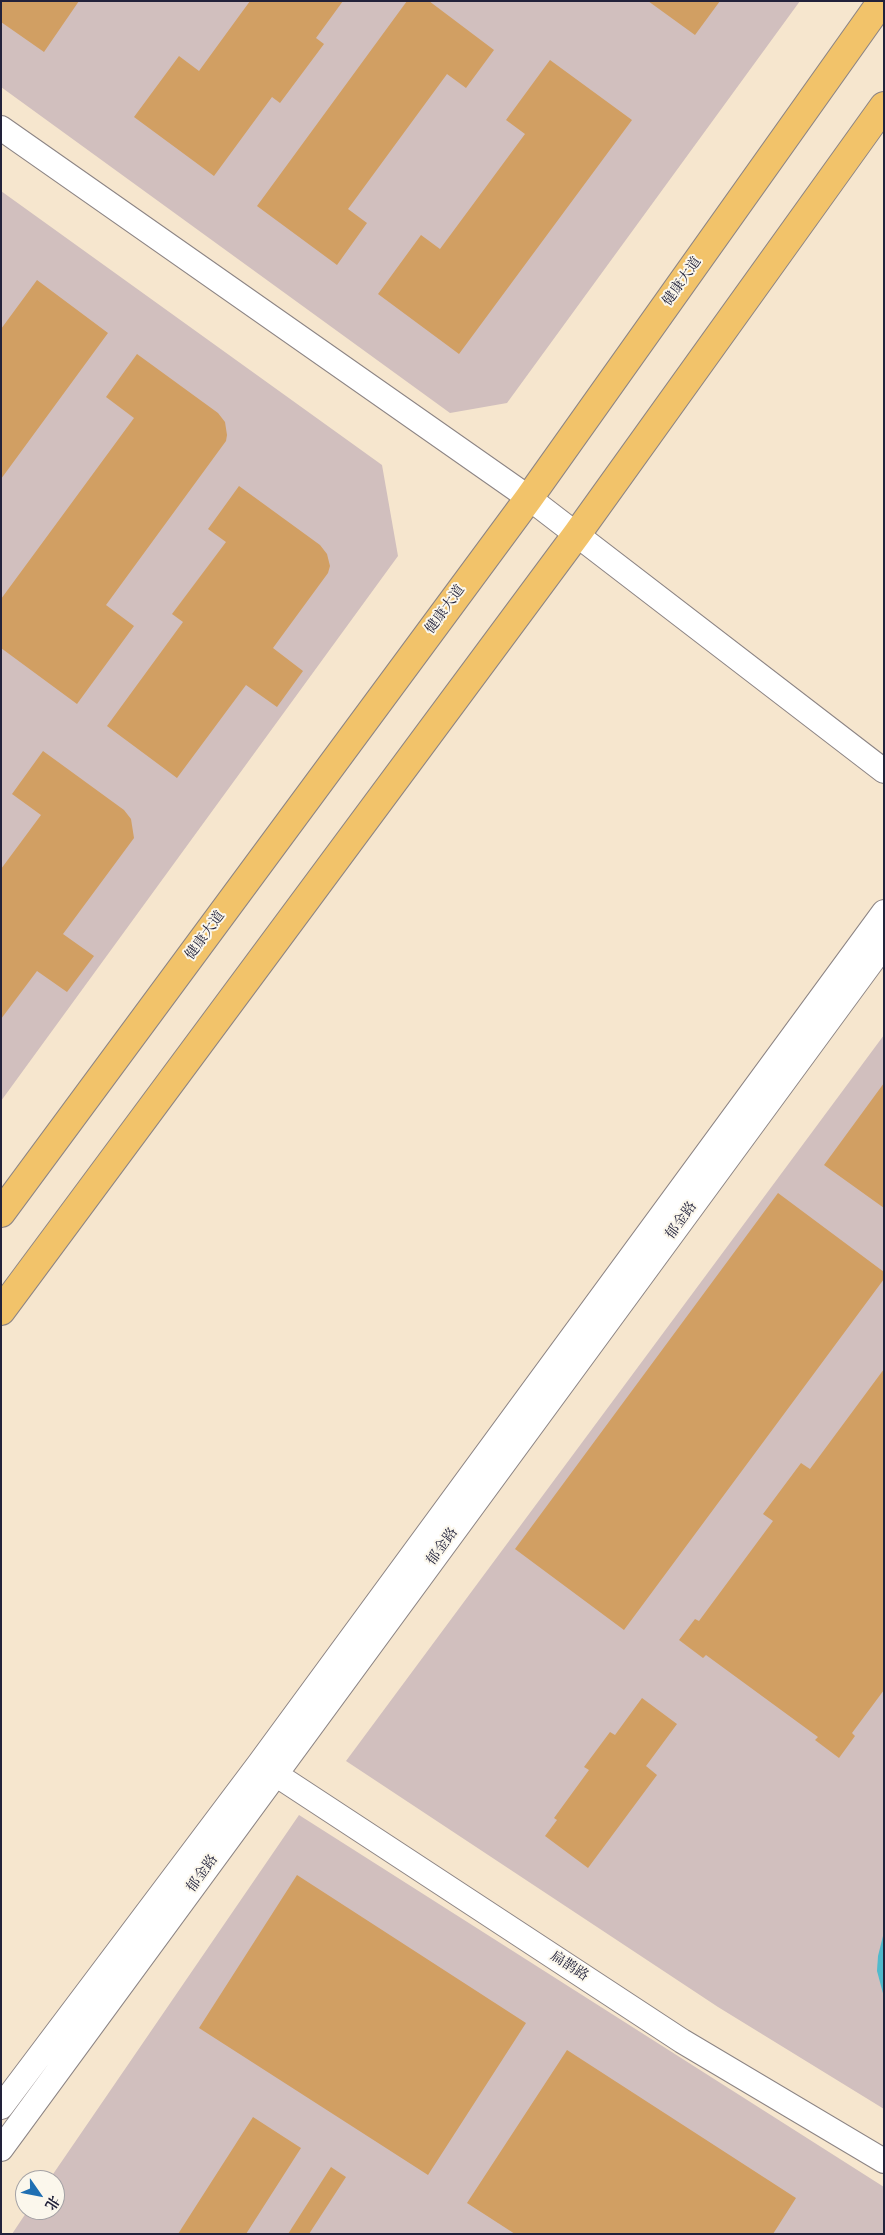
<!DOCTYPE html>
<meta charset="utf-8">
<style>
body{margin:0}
#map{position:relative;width:885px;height:2235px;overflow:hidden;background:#f6e6ce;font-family:"IM FELL English","Noto Serif SC",serif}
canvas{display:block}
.frame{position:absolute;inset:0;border:2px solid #22223b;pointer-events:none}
.north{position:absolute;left:15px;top:2170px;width:50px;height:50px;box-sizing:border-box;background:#fbf7ec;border:1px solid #a4a2a5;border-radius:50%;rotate:123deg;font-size:14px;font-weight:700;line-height:20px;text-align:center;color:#22223b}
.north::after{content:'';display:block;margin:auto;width:18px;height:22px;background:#1f6fb2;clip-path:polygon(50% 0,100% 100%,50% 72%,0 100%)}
</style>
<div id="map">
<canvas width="885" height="2235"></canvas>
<div class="frame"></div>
<div class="north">北</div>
</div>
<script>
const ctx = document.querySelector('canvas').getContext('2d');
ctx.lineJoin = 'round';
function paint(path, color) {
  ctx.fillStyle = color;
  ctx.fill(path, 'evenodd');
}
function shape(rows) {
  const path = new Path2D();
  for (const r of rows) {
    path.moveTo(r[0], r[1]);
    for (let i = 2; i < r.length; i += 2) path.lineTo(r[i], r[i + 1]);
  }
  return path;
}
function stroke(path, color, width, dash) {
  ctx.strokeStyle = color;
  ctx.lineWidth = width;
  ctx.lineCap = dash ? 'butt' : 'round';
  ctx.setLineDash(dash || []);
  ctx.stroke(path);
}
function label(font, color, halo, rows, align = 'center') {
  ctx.font = font + ' "IM FELL English","Noto Serif SC",serif';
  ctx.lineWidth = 4;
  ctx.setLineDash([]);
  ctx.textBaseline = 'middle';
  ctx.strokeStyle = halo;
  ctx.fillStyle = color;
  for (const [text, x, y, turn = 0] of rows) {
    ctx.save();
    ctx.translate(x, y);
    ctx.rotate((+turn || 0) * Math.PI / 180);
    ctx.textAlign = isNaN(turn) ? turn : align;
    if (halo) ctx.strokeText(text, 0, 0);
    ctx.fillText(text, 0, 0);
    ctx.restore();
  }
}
const industrial = shape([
 [1,1,800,1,507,403,450,413,1,87],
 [1,191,382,465,398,556,1,1101],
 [884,1035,884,2109,718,2007,346,1761],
 [299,1815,884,2187,884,2234,12,2234,28,2210,55,2210,55,2180,49,2180]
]);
const water = shape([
 [884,1932,884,1997,877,1971,878,1956]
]);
const building = shape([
 [1,1,79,1,44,52,1,22],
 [250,1,343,1,316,38,324,44,280,103,272,97,214,176,134,117,179,56,199,71],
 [407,1,429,1,494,50,466,88,447,74,348,209,367,223,337,265,257,206],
 [648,1,720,1,695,35],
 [550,60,632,120,459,354,378,294,421,235,440,249,525,134,506,120],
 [37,280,108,333,1,479,1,329],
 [137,354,218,413,225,422,227,435,226,441,106,605,134,626,77,704,1,648,1,599,134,418,106,397],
 [239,486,320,545,327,554,330,566,328,573,273,648,303,671,277,707,246,685,177,778,107,726,183,622,172,614,226,542,208,529],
 [43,751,124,810,131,819,134,838,63,934,94,956,67,992,37,971,1,1019,1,869,41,815,12,794],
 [884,1083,884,1208,824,1165],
 [778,1193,884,1272,884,1279,624,1630,515,1549],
 [884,1369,884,1690,852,1733,855,1736,839,1758,815,1740,818,1737,706,1655,703,1658,679,1640,695,1619,699,1621,773,1521,763,1514,801,1463,810,1469],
 [642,1698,677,1724,646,1766,657,1775,588,1868,545,1836,557,1820,554,1818,589,1770,584,1767,610,1732,615,1735],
 [297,1875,526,2023,428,2175,199,2028],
 [567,2050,796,2198,773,2234,515,2234,467,2203],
 [253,2117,301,2148,246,2234,178,2234],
 [331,2167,346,2177,309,2234,288,2234]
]);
const minor = shape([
 [1,128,529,498,884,771],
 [263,1766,682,2041,884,2161],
 [1,2107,259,1764,884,912],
 [1,2149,884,945]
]);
const major = shape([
 [1,1213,529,498,882,1],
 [1,1311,577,534,884,106]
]);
const streetNames = [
 ["健康大道",683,282,-55],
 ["健康大道",446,610,-54],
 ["健康大道",206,936,-54],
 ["郁金路",682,1221,-54],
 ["郁金路",443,1547,-54],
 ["郁金路",203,1874,-54],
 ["扁鹊路",569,1967,33]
];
paint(industrial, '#d1bfbe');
paint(water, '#50bacc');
paint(building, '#d19f63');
stroke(minor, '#8c8484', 26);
stroke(major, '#8c8484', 30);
stroke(minor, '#fff', 24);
stroke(major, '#f2c36a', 28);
label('14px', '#22223b', '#fbf7ec', streetNames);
</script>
